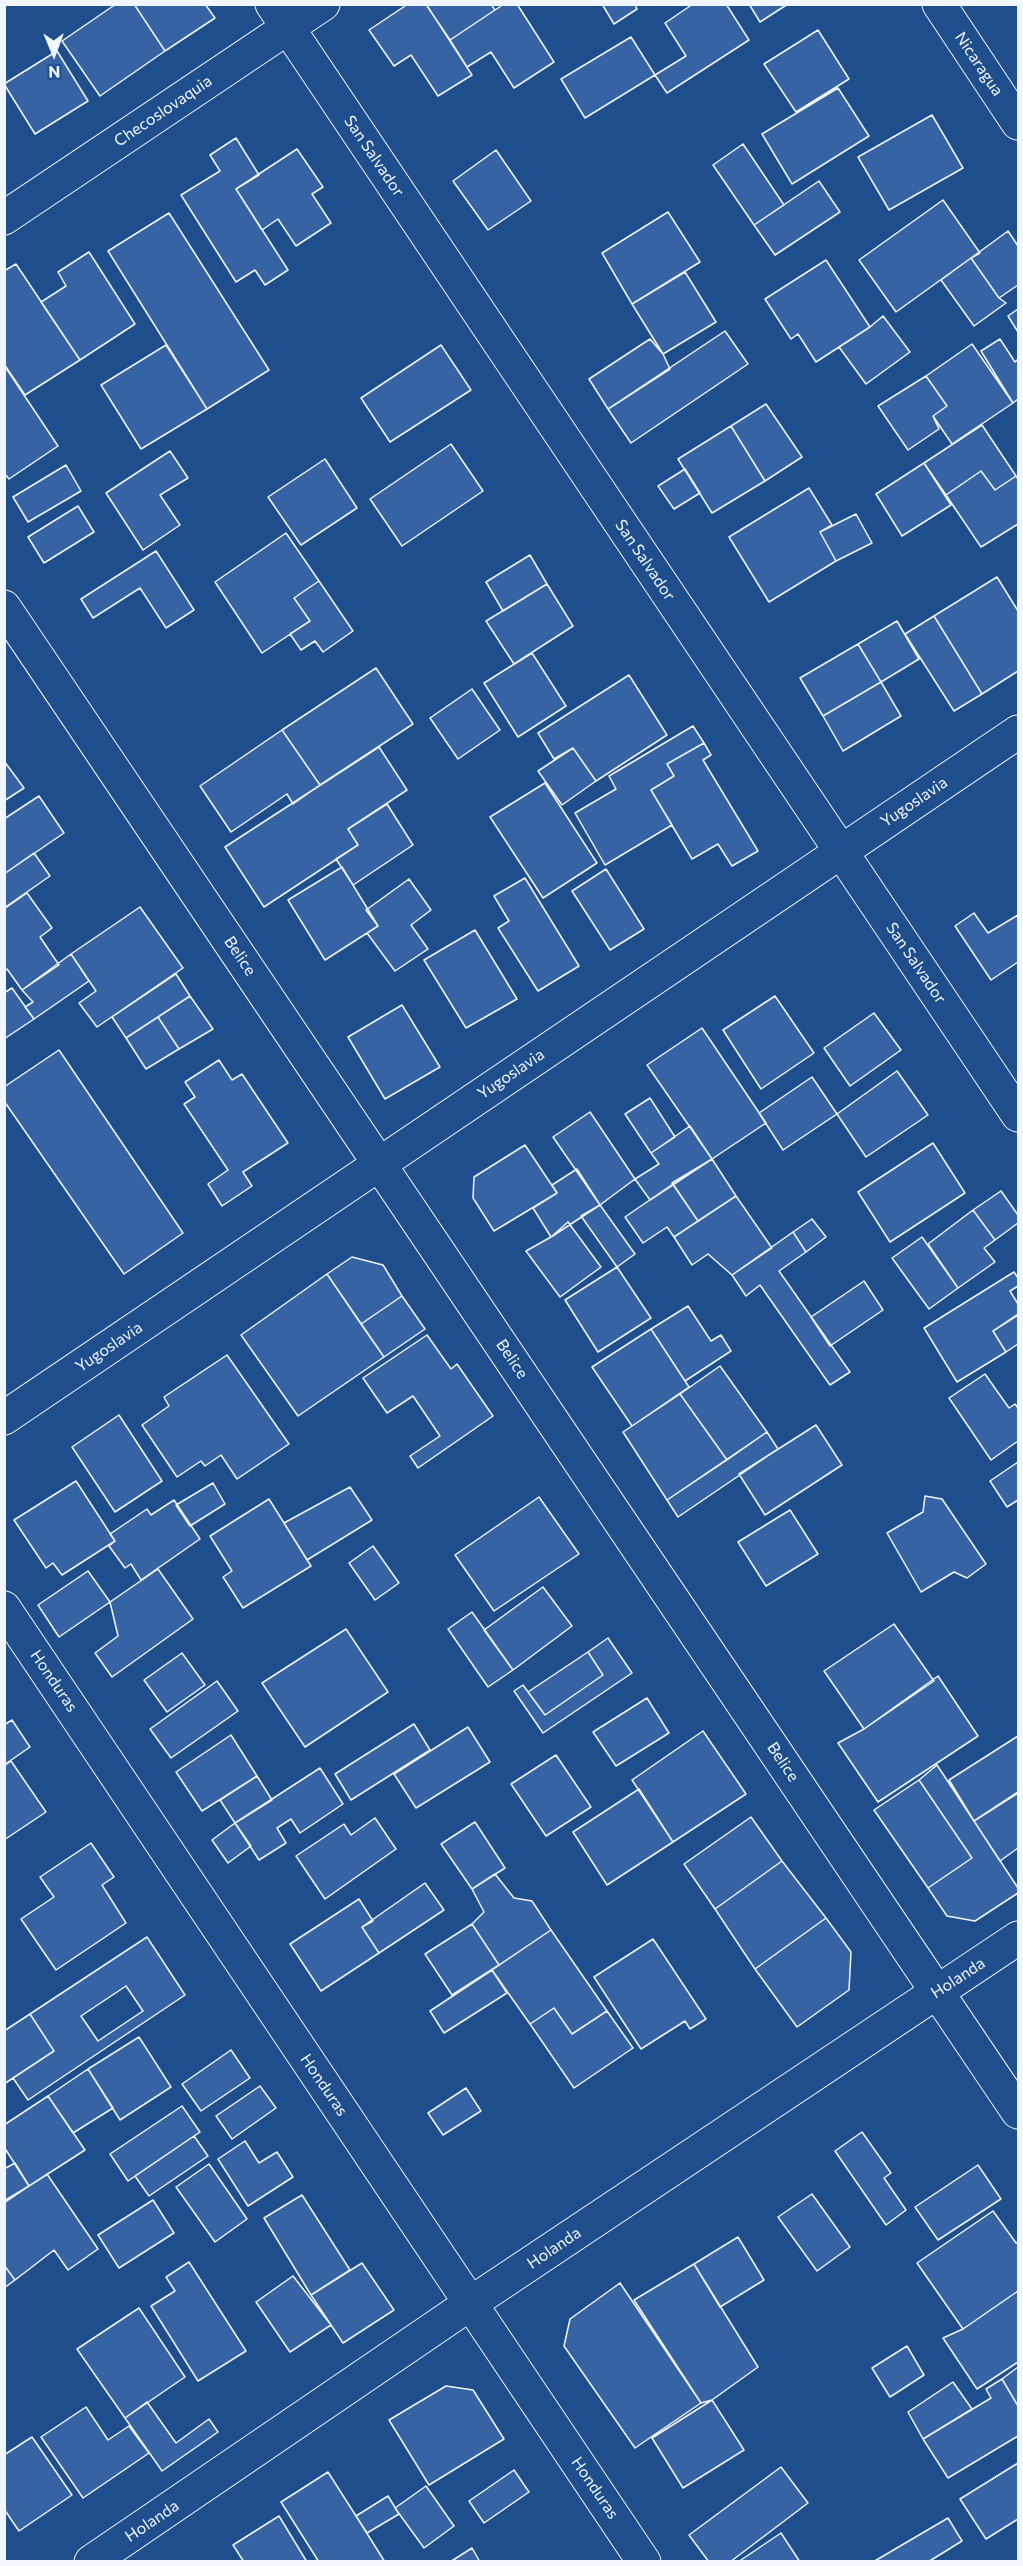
<!DOCTYPE html>
<style>
body{margin:0}
#map{position:relative;width:1023px;height:2566px;overflow:hidden;background:#1f4e8c;font-family:Commissioner,sans-serif}
canvas{display:block}
.frame{position:absolute;inset:0;border:6px solid #f2f6ff;pointer-events:none}
.north{position:absolute;left:24px;top:24px;width:60px;height:60px;-webkit-text-stroke:4px #1f4e8c;paint-order:stroke;rotate:179deg;font-size:16px;font-weight:700;line-height:24px;text-align:center;color:#f2f6ff}
.north::after{content:'';display:block;margin:auto;width:21px;height:27px;background:#f2f6ff;clip-path:polygon(50% 0,100% 100%,50% 72%,0 100%)}
</style>
<div id="map">
<canvas width="1023" height="2566"></canvas>
<div class="frame"></div>
<div class="north">N</div>
</div>
<script>
const ctx = document.querySelector('canvas').getContext('2d');
ctx.lineJoin = 'round';
function paint(path, color) {
  ctx.fillStyle = color;
  ctx.fill(path, 'evenodd');
}
function shape(rows) {
  const path = new Path2D();
  for (const r of rows) {
    path.moveTo(r[0], r[1]);
    for (let i = 2; i < r.length; i += 2) path.lineTo(r[i], r[i + 1]);
  }
  return path;
}
function stroke(path, color, width, dash) {
  ctx.strokeStyle = color;
  ctx.lineWidth = width;
  ctx.lineCap = dash ? 'butt' : 'round';
  ctx.setLineDash(dash || []);
  ctx.stroke(path);
}
function label(font, color, halo, rows, align = 'center') {
  ctx.font = font + ' Commissioner,sans-serif';
  ctx.lineWidth = 4.5;
  ctx.setLineDash([]);
  ctx.textBaseline = 'middle';
  ctx.strokeStyle = halo;
  ctx.fillStyle = color;
  for (const [text, x, y, turn = 0] of rows) {
    ctx.save();
    ctx.translate(x, y);
    ctx.rotate((+turn || 0) * Math.PI / 180);
    ctx.textAlign = isNaN(turn) ? turn : align;
    if (halo) ctx.strokeText(text, 0, 0);
    ctx.fillText(text, 0, 0);
    ctx.restore();
  }
}
const building = shape([
 [116,4,134,4,165,51,100,96,62,41,116,4],
 [134,4,205,4,215,18,165,51,134,4],
 [408,4,426,4,472,75,438,96,411,55,394,66,369,30,408,4],
 [430,4,491,4,495,10,450,40,427,6,430,4],
 [504,4,517,4,554,62,514,88,491,52,467,67,450,40,504,4],
 [602,4,635,4,637,9,614,24,602,4],
 [693,4,726,4,749,40,667,93,655,75,686,56,665,23,693,4],
 [749,4,788,4,760,22,749,4],
 [818,30,849,79,796,112,764,64,818,30],
 [631,37,655,75,585,118,561,79,631,37],
 [57,51,88,101,35,134,4,84,57,51],
 [838,88,869,136,792,184,762,134,838,88],
 [932,115,963,168,889,210,858,157,932,115],
 [236,138,259,175,236,189,288,270,265,285,255,270,236,282,181,195,220,171,210,155,236,138],
 [743,144,784,205,754,225,713,165,743,144],
 [297,149,323,187,312,194,331,223,296,246,278,219,262,230,236,189,297,149],
 [496,150,531,201,488,230,453,181,496,150],
 [819,181,840,212,775,255,754,225,819,181],
 [943,200,980,253,971,258,896,312,859,260,943,200],
 [668,212,700,262,632,304,602,253,668,212],
 [169,213,269,370,207,409,108,251,169,213],
 [1008,231,1018,246,1018,285,999,298,971,258,1008,231],
 [89,252,135,324,80,360,41,302,66,286,58,272,89,252],
 [971,258,999,298,1006,303,974,326,941,280,971,258],
 [826,260,870,327,816,362,798,334,791,339,765,299,826,260],
 [16,264,80,360,25,395,4,364,4,271,16,264],
 [685,272,716,322,663,354,632,304,685,272],
 [1018,309,1018,332,1008,316,1018,309],
 [883,316,910,352,866,384,839,347,870,327,883,316],
 [725,331,748,364,631,443,608,409,725,331],
 [650,339,663,354,670,369,608,409,589,379,650,339],
 [1000,339,1015,362,1018,359,1018,399,1013,403,981,351,1000,339],
 [972,344,1013,403,952,444,933,416,947,406,926,376,972,344],
 [166,345,207,409,141,449,101,385,166,345],
 [441,345,471,390,390,442,361,398,441,345],
 [4,365,58,446,9,479,4,473,4,365],
 [926,376,947,406,933,416,939,429,908,450,878,406,926,376],
 [766,404,802,457,765,481,731,426,766,404],
 [982,425,1016,476,995,490,981,471,946,495,924,463,982,425],
 [731,426,765,481,712,513,678,459,731,426],
 [451,444,483,491,402,546,370,499,451,444],
 [170,451,188,478,160,495,180,525,143,550,106,493,170,451],
 [325,459,357,508,301,545,268,497,325,459],
 [924,463,951,505,902,536,876,494,924,463],
 [66,465,81,491,28,522,13,497,66,465],
 [685,469,700,493,674,509,658,486,685,469],
 [981,471,995,490,1016,476,1018,479,1018,524,981,547,946,495,981,471],
 [809,488,832,525,820,532,836,561,769,602,729,537,809,488],
 [78,506,94,532,44,563,28,537,78,506],
 [856,514,872,543,836,561,820,532,856,514],
 [286,533,319,581,294,598,310,621,262,653,215,582,286,533],
 [156,551,194,610,166,628,140,588,93,618,81,599,156,551],
 [530,555,547,584,503,611,486,582,530,555],
 [997,577,1018,611,1018,671,982,694,934,616,997,577],
 [319,581,353,631,323,652,315,641,301,650,290,634,310,621,294,598,319,581],
 [547,584,573,626,514,664,486,621,547,584],
 [934,616,982,694,954,711,905,634,934,616],
 [897,621,919,659,881,682,858,644,897,621],
 [858,644,881,682,823,716,800,678,858,644],
 [532,653,566,706,518,737,484,683,532,653],
 [376,668,413,724,320,785,282,730,376,668],
 [629,675,667,735,596,781,573,748,554,759,538,733,629,675],
 [881,682,901,716,843,751,823,716,881,682],
 [472,689,500,730,458,759,430,718,472,689],
 [693,726,704,743,667,764,674,776,651,790,672,825,605,865,575,813,616,789,609,776,693,726],
 [282,730,320,785,293,804,287,794,231,832,200,786,282,730],
 [704,743,711,755,703,760,758,851,732,866,718,844,692,859,651,790,674,776,667,764,704,743],
 [379,747,407,790,348,829,358,845,264,907,225,847,379,747],
 [573,748,596,781,562,805,538,771,573,748],
 [4,761,24,788,4,801,4,761],
 [545,783,597,863,543,898,490,817,545,783],
 [39,796,64,833,4,874,4,819,39,796],
 [387,804,413,845,353,885,336,859,358,845,348,829,387,804],
 [34,853,50,876,4,908,4,874,34,853],
 [342,867,378,926,325,960,288,900,342,867],
 [606,869,644,929,610,950,572,891,606,869],
 [525,878,579,966,538,991,498,928,509,921,494,896,525,878],
 [409,879,431,910,411,925,428,949,395,971,367,933,378,926,366,910,409,879],
 [27,893,52,928,40,937,59,965,22,990,7,969,4,971,4,909,27,893],
 [140,907,183,968,97,1027,79,1003,96,991,71,954,140,907],
 [974,913,988,933,1018,915,1018,962,991,980,955,926,974,913],
 [475,930,517,999,466,1028,424,960,475,930],
 [71,954,89,981,34,1019,25,1007,33,1002,22,990,71,954],
 [176,974,190,996,126,1038,112,1017,176,974],
 [12,988,34,1019,4,1039,4,993,12,988],
 [190,996,213,1029,179,1049,158,1017,190,996],
 [775,996,814,1053,761,1089,723,1030,775,996],
 [402,1005,440,1067,385,1099,348,1037,402,1005],
 [874,1013,901,1050,850,1086,824,1048,874,1013],
 [158,1017,179,1049,146,1069,126,1038,158,1017],
 [702,1028,766,1123,712,1159,647,1065,702,1028],
 [59,1050,183,1233,124,1274,4,1101,4,1087,59,1050],
 [219,1060,232,1080,242,1074,288,1143,243,1172,252,1186,222,1206,208,1184,228,1170,184,1104,195,1097,185,1082,219,1060],
 [897,1071,928,1115,866,1157,837,1114,897,1071],
 [812,1077,837,1114,783,1150,759,1113,812,1077],
 [650,1098,675,1137,651,1153,625,1114,650,1098],
 [590,1112,635,1179,600,1205,553,1137,590,1112],
 [690,1126,712,1159,650,1200,635,1179,659,1164,651,1153,690,1126],
 [933,1143,965,1193,890,1242,858,1192,933,1143],
 [525,1145,557,1193,494,1231,473,1198,474,1177,525,1145],
 [712,1159,736,1196,698,1221,672,1183,712,1159],
 [577,1169,600,1205,551,1237,533,1208,557,1193,552,1185,577,1169],
 [673,1184,698,1221,674,1237,667,1227,643,1243,625,1217,673,1184],
 [1001,1191,1018,1215,1018,1223,995,1240,973,1210,1001,1191],
 [736,1196,772,1248,732,1275,708,1254,692,1265,674,1237,736,1196],
 [600,1205,635,1254,617,1267,581,1216,600,1205],
 [973,1210,995,1240,984,1248,995,1262,958,1288,928,1244,973,1210],
 [812,1219,826,1237,806,1252,793,1232,812,1219],
 [568,1222,601,1267,560,1297,526,1251,551,1237,568,1222],
 [793,1232,806,1252,779,1271,850,1372,830,1385,760,1285,746,1296,732,1275,793,1232],
 [922,1237,958,1288,929,1309,892,1258,922,1237],
 [352,1257,383,1265,402,1296,361,1324,327,1274,352,1257],
 [617,1267,651,1318,598,1352,565,1300,617,1267],
 [1014,1272,1018,1278,1018,1286,1010,1291,1018,1304,1018,1314,993,1331,1006,1352,957,1382,924,1328,1014,1272],
 [327,1274,384,1357,298,1416,241,1335,327,1274],
 [864,1281,883,1310,830,1346,811,1317,864,1281],
 [402,1296,425,1329,384,1357,361,1324,402,1296],
 [688,1306,711,1341,721,1335,731,1351,685,1381,651,1329,688,1306],
 [1018,1315,1018,1344,1006,1352,993,1331,1018,1315],
 [651,1329,689,1387,632,1426,592,1367,651,1329],
 [427,1335,451,1369,457,1364,493,1416,418,1468,410,1456,440,1436,413,1396,387,1413,363,1378,427,1335],
 [227,1355,289,1444,237,1479,221,1455,205,1466,201,1461,177,1477,142,1425,169,1406,164,1397,227,1355],
 [720,1366,767,1432,727,1460,680,1394,720,1366],
 [985,1374,1009,1408,1015,1404,1018,1408,1018,1441,991,1460,949,1398,985,1374],
 [680,1394,727,1460,667,1500,623,1432,680,1394],
 [119,1415,162,1481,115,1512,72,1447,119,1415],
 [816,1425,842,1465,765,1515,739,1474,816,1425],
 [767,1432,778,1449,678,1517,667,1500,767,1432],
 [1018,1462,1018,1500,1007,1507,990,1481,1018,1462],
 [76,1481,115,1541,62,1575,53,1563,46,1568,14,1520,76,1481],
 [213,1483,225,1504,190,1526,176,1505,213,1483],
 [350,1487,372,1520,307,1560,284,1523,350,1487],
 [925,1496,942,1499,986,1564,967,1578,954,1572,921,1592,887,1533,923,1512,925,1496],
 [539,1497,579,1554,494,1611,455,1555,539,1497],
 [269,1499,311,1566,243,1608,223,1577,232,1571,210,1536,269,1499],
 [174,1500,200,1539,141,1580,131,1564,125,1568,109,1546,115,1541,110,1534,147,1509,151,1515,174,1500],
 [790,1510,818,1554,766,1586,738,1542,790,1510],
 [373,1546,399,1583,375,1600,349,1563,373,1546],
 [158,1569,193,1619,112,1677,95,1653,118,1636,110,1602,158,1569],
 [88,1571,110,1602,59,1637,38,1605,88,1571],
 [543,1587,572,1626,513,1670,484,1630,543,1587],
 [472,1612,513,1670,488,1687,448,1629,472,1612],
 [894,1624,934,1681,864,1729,824,1671,894,1624],
 [346,1629,388,1692,305,1747,262,1683,346,1629],
 [608,1638,632,1673,543,1733,514,1691,523,1685,545,1715,603,1675,588,1652,608,1638],
 [588,1652,603,1675,545,1715,528,1692,588,1652],
 [182,1653,205,1685,167,1712,144,1680,182,1653],
 [938,1676,978,1736,878,1802,838,1743,864,1729,938,1676],
 [217,1681,238,1711,171,1758,150,1729,217,1681],
 [647,1698,669,1733,616,1766,593,1732,647,1698],
 [12,1720,30,1747,4,1765,4,1725,12,1720],
 [414,1724,430,1750,351,1800,335,1774,414,1724],
 [468,1727,490,1762,416,1808,394,1774,468,1727],
 [703,1731,746,1794,673,1842,632,1780,703,1731],
 [231,1735,257,1776,202,1811,176,1772,231,1735],
 [1018,1736,1018,1793,974,1821,949,1780,1018,1736],
 [556,1755,591,1807,546,1836,511,1784,556,1755],
 [11,1761,46,1812,4,1840,4,1766,11,1761],
 [937,1765,1018,1888,1018,1893,975,1921,947,1916,928,1888,972,1858,919,1780,937,1765],
 [320,1768,343,1804,300,1833,291,1819,277,1828,286,1843,259,1860,235,1823,320,1768],
 [257,1776,272,1800,235,1823,220,1800,257,1776],
 [919,1780,972,1858,928,1888,874,1810,919,1780],
 [639,1789,673,1842,607,1885,573,1832,639,1789],
 [1018,1792,1018,1848,1000,1861,974,1821,1018,1792],
 [751,1817,782,1861,715,1909,684,1864,751,1817],
 [375,1818,396,1849,325,1899,296,1856,344,1824,351,1835,375,1818],
 [475,1822,505,1868,472,1889,441,1844,475,1822],
 [235,1823,251,1846,228,1863,212,1840,235,1823],
 [91,1843,114,1877,102,1885,126,1923,56,1970,21,1919,54,1897,40,1877,91,1843],
 [782,1861,826,1918,755,1969,715,1909,782,1861],
 [495,1874,514,1898,532,1901,551,1930,499,1965,472,1924,484,1912,472,1889,495,1874],
 [425,1883,444,1910,379,1953,362,1927,425,1883],
 [359,1899,373,1921,362,1927,379,1953,321,1991,290,1944,359,1899],
 [826,1918,851,1952,849,1990,797,2027,755,1969,826,1918],
 [472,1924,499,1965,452,1995,425,1954,472,1924],
 [551,1930,607,2011,572,2034,554,2008,530,2024,492,1970,551,1930],
 [147,1937,185,1995,28,2100,13,2078,54,2051,30,2014,147,1937],
 [653,1939,706,2019,690,2029,685,2021,641,2049,594,1977,653,1939],
 [492,1970,507,1993,444,2033,430,2011,492,1970],
 [126,1986,143,2011,98,2041,81,2016,126,1986],
 [554,2008,572,2034,607,2011,633,2048,574,2088,530,2024,554,2008],
 [30,2014,54,2051,4,2084,4,2031,30,2014],
 [139,2037,171,2087,120,2120,88,2069,139,2037],
 [231,2050,250,2078,201,2111,182,2084,231,2050],
 [88,2069,113,2108,73,2133,48,2096,88,2069],
 [260,2086,276,2108,232,2139,216,2116,260,2086],
 [466,2088,481,2111,443,2135,428,2113,466,2088],
 [48,2096,85,2150,29,2186,4,2147,4,2125,48,2096],
 [182,2106,200,2132,128,2181,110,2154,182,2106],
 [862,2132,891,2173,884,2178,906,2210,886,2225,835,2151,862,2132],
 [194,2136,208,2156,149,2196,135,2176,194,2136],
 [245,2141,259,2163,277,2152,293,2177,248,2206,218,2159,245,2141],
 [15,2163,29,2186,4,2201,4,2169,15,2163],
 [209,2164,247,2219,215,2242,176,2187,209,2164],
 [978,2165,1001,2199,938,2240,915,2207,978,2165],
 [47,2174,98,2249,68,2270,54,2250,15,2280,4,2265,4,2203,47,2174],
 [812,2194,850,2247,817,2271,778,2217,812,2194],
 [302,2195,350,2270,311,2295,264,2218,302,2195],
 [153,2200,174,2233,119,2268,98,2235,153,2200],
 [993,2211,1016,2243,1018,2242,1018,2291,963,2329,917,2263,993,2211],
 [738,2237,764,2280,720,2307,694,2264,738,2237],
 [189,2262,246,2351,198,2381,151,2306,175,2291,166,2277,189,2262],
 [362,2263,394,2310,343,2343,311,2295,362,2263],
 [694,2264,758,2367,712,2400,701,2403,634,2300,694,2264],
 [4,2265,15,2280,4,2288,4,2265],
 [293,2276,331,2325,290,2352,256,2302,293,2276],
 [620,2283,701,2403,635,2448,564,2346,570,2319,620,2283],
 [1018,2291,1018,2362,977,2389,943,2338,963,2329,1018,2291],
 [139,2308,185,2377,125,2418,77,2349,139,2308],
 [907,2346,924,2375,890,2397,872,2368,907,2346],
 [1018,2367,1018,2406,1002,2379,1018,2367],
 [1002,2379,1018,2406,1018,2436,948,2478,923,2439,991,2398,986,2389,1002,2379],
 [953,2382,972,2409,923,2439,908,2412,953,2382],
 [446,2386,473,2390,504,2439,429,2485,389,2420,446,2386],
 [712,2400,744,2450,683,2488,652,2438,712,2400],
 [147,2402,176,2443,209,2419,218,2432,162,2471,125,2418,147,2402],
 [86,2407,108,2440,129,2426,149,2453,83,2498,41,2437,86,2407],
 [32,2437,72,2495,19,2531,4,2509,4,2455,32,2437],
 [1018,2463,1018,2519,986,2539,960,2499,1018,2463],
 [781,2467,808,2503,730,2562,709,2562,689,2535,781,2467],
 [514,2470,529,2492,484,2523,469,2501,514,2470],
 [328,2472,356,2516,385,2562,319,2562,281,2502,328,2472],
 [426,2486,454,2526,424,2548,395,2508,426,2486],
 [388,2496,399,2514,367,2533,356,2516,388,2496],
 [279,2516,307,2562,244,2562,233,2545,279,2516],
 [948,2518,962,2541,928,2562,873,2562,948,2518],
 [781,2533,800,2562,738,2562,781,2533],
 [472,2548,480,2562,450,2562,472,2548]
]);
const minor = shape([
 [272,4,1018,1115],
 [939,4,1018,123],
 [4,218,323,4],
 [4,607,1018,2112],
 [4,1418,1018,732],
 [4,1608,644,2562],
 [91,2562,471,2303,1018,1938]
]);
const streetNames = [
 ["Nicaragua",979,64,56],
 ["Checoslovaquia",163,111,-34],
 ["San Salvador",374,156,56],
 ["San Salvador",645,560,56],
 ["Yugoslavia",914,802,-34],
 ["Belice",240,956,56],
 ["San Salvador",916,963,56],
 ["Yugoslavia",511,1074,-34],
 ["Yugoslavia",109,1347,-34],
 ["Belice",512,1359,56],
 ["Honduras",54,1681,56],
 ["Belice",783,1762,56],
 ["Holanda",958,1978,-33],
 ["Honduras",324,2085,56],
 ["Holanda",554,2248,-34],
 ["Honduras",595,2488,56],
 ["Holanda",152,2521,-34]
];
paint(building, '#3563a3');
stroke(building, '#f2f6ff', 1.5);
stroke(minor, '#f2f6ff', 35);
stroke(minor, '#1f4e8c', 33);
label('16px', '#f2f6ff', '#1f4e8c', streetNames);
</script>
